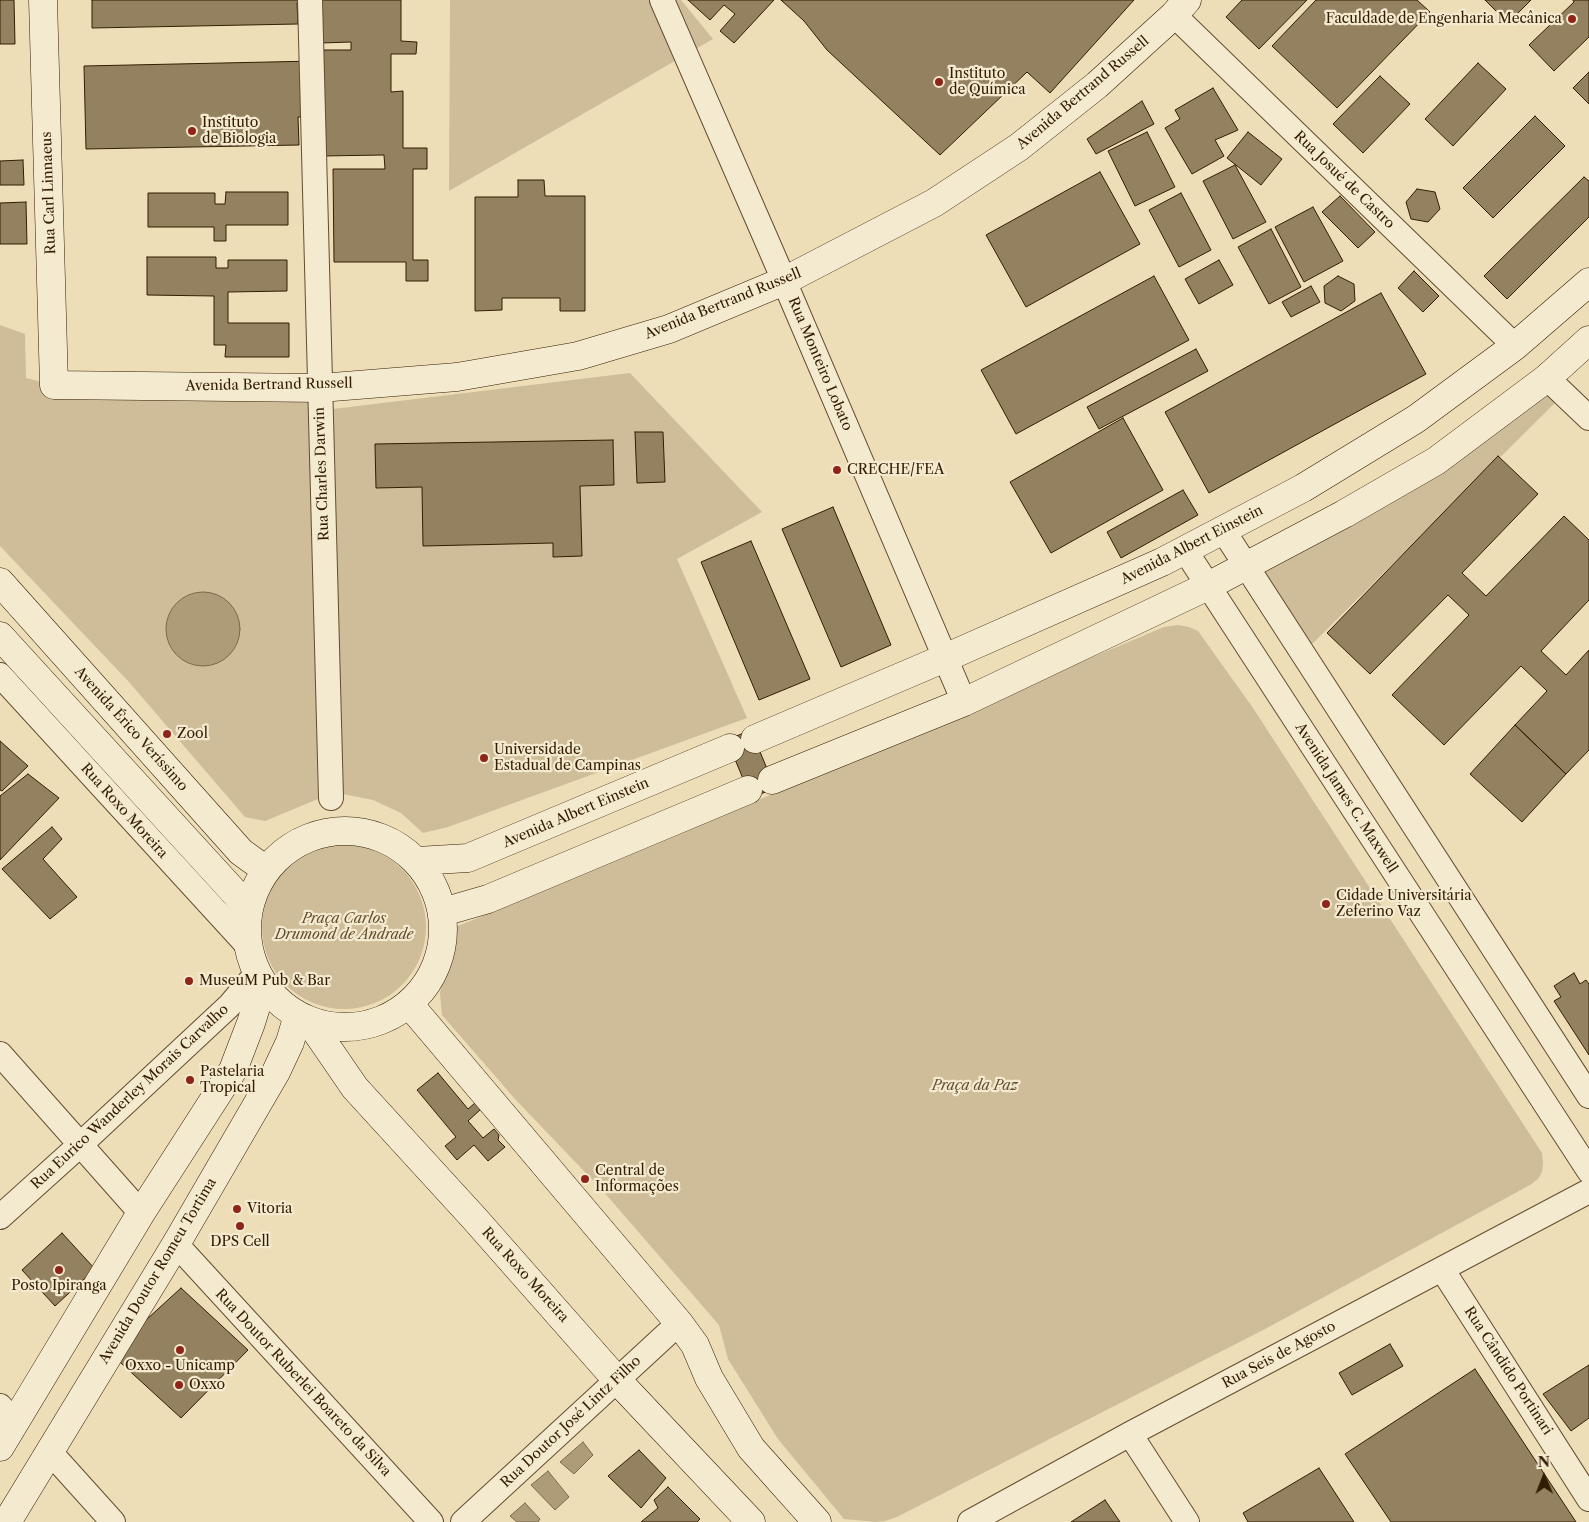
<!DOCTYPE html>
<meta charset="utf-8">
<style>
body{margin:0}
#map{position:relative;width:1589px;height:1522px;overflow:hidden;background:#eedeb7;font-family:"Libre Caslon Text",serif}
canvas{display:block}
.north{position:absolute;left:1519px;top:1452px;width:50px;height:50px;-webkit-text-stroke:4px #f4ead0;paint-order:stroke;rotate:359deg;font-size:14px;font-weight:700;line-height:20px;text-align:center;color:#331d01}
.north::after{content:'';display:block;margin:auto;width:18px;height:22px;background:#331d01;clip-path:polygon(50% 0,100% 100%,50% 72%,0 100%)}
</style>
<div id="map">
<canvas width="1589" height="1522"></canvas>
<div class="north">N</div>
</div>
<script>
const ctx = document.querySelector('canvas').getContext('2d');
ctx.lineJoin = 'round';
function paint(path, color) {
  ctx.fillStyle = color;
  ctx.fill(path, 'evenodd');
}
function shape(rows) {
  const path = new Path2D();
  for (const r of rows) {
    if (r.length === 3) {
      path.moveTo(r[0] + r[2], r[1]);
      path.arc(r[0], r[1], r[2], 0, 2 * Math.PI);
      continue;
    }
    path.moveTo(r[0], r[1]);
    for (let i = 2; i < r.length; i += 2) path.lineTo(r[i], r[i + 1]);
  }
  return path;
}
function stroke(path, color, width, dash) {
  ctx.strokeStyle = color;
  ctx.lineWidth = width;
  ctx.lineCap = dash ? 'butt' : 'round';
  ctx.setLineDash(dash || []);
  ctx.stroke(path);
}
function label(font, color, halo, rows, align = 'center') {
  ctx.font = font + ' "Libre Caslon Text",serif';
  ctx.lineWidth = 4.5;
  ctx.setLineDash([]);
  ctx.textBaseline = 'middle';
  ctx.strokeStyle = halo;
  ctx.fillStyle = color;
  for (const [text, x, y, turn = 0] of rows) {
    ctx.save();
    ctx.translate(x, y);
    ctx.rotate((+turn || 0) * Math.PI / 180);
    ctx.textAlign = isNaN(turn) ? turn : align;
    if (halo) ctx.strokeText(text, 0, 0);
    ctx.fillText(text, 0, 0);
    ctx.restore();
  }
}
const green = shape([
 [450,0,681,0,713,39,449,191],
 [0,325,25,334,26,378,54,385,320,388,315,528,318,799,265,821,245,817,129,682,0,546],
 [630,373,762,512,677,559,747,718,448,827,423,833,401,813,373,800,343,794,333,409],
 [1547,378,1564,394,1303,653,1246,565],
 [1178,625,1189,627,1198,631,1253,708,1542,1153,1543,1163,1542,1172,1538,1179,1530,1185,1267,1328,897,1517,885,1521,876,1522,844,1519,778,1439,728,1359,719,1325,603,1191,515,1099,442,1015,440,993,451,937,455,927,463,924,669,839,889,743,1164,627],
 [344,927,82]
]);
const water = shape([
 [203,629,37],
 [583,1442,593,1455,574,1474,560,1462,583,1442],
 [548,1471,569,1497,555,1510,531,1485,548,1471],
 [525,1503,540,1519,538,1522,517,1522,510,1516,525,1503]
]);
const building = shape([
 [0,0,14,0,15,44,0,44,0,0],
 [92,0,401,0,401,41,417,42,416,54,391,54,391,92,403,91,403,148,427,148,427,169,413,169,413,260,428,260,428,281,406,281,406,262,334,262,333,169,385,169,384,155,322,156,321,117,298,117,299,145,86,149,84,66,315,61,322,50,351,50,351,42,321,43,321,2,297,3,298,24,92,28,92,0],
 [688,0,774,0,734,43,720,31,735,14,724,5,710,20,688,0],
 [781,0,1134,0,1050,93,1027,72,940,155,827,50,804,21,781,0],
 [1242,0,1307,0,1259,49,1226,17,1242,0],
 [1316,0,1417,0,1430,12,1337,108,1272,46,1316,0],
 [1485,0,1531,0,1508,23,1485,0],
 [1573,0,1589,0,1589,37,1554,71,1529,45,1574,2,1573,0],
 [1478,63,1506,89,1453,146,1425,119,1478,63],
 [1589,72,1589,104,1573,88,1589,72],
 [1380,76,1410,104,1363,153,1333,124,1380,76],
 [1213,88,1238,130,1215,140,1224,156,1192,174,1165,128,1180,119,1175,110,1213,88],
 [1142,101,1154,124,1096,154,1087,139,1142,101],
 [1535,116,1565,146,1493,218,1463,188,1535,116],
 [1147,132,1175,187,1135,206,1108,151,1147,132],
 [1248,132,1282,159,1261,185,1227,158,1248,132],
 [23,160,24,185,0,185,0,161,23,160],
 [1235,165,1266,222,1233,239,1203,181,1235,165],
 [1100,172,1140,244,1026,307,986,235,1100,172],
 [1584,177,1589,181,1589,217,1507,299,1484,276,1584,177],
 [518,180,544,180,545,196,585,196,585,311,560,311,560,298,502,298,502,310,475,311,475,197,518,197,518,180],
 [1417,189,1435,192,1440,209,1428,222,1411,219,1406,202,1417,189],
 [226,192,288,192,288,225,226,225,226,241,214,241,214,227,148,227,148,193,215,193,215,204,225,204,226,192],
 [1181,193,1211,250,1179,267,1149,210,1181,193],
 [1340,196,1375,232,1358,248,1322,212,1340,196],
 [26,202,27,244,0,244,0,203,26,202],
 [1313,207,1343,261,1304,282,1275,227,1313,207],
 [1271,229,1301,287,1269,304,1238,247,1271,229],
 [147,257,216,257,216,268,228,268,228,260,287,260,287,291,228,292,228,323,289,323,289,357,225,357,226,345,214,345,214,296,147,295,147,257],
 [1219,260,1233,285,1199,304,1185,279,1219,260],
 [1414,271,1439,296,1423,312,1398,288,1414,271],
 [1154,276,1189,340,1016,434,981,370,1154,276],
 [1338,276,1354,284,1355,301,1341,311,1325,303,1324,286,1338,276],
 [1311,286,1320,302,1291,317,1282,302,1311,286],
 [1381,293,1426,374,1209,493,1165,412,1381,293],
 [1196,349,1208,371,1099,429,1087,407,1196,349],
 [1123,418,1163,490,1051,553,1010,482,1123,418],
 [635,432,663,432,665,482,637,483,635,432],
 [613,440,614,485,580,486,582,556,553,557,553,543,423,546,422,487,376,488,375,444,613,440],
 [1498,456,1538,494,1462,573,1486,596,1564,516,1589,540,1589,600,1541,651,1566,675,1589,650,1589,750,1566,774,1515,725,1547,691,1521,666,1444,745,1392,695,1469,615,1448,595,1370,674,1327,633,1498,456],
 [1183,490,1198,515,1121,558,1107,532,1183,490],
 [833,507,891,645,841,667,782,529,833,507],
 [751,541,810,679,759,700,701,562,751,541],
 [1515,725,1566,774,1522,822,1470,774,1515,725],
 [751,730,775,788,751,798,727,740,751,730],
 [0,741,28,766,2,791,0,790,0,741],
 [28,774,59,798,0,860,0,796,28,774],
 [52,827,62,839,43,859,77,897,50,919,2,869,52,827],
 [1574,973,1580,984,1586,980,1589,984,1589,1055,1554,1001,1561,997,1554,986,1574,973],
 [438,1073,468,1109,475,1103,481,1109,468,1121,483,1138,494,1129,499,1135,498,1140,505,1147,488,1161,474,1145,457,1160,445,1146,456,1137,417,1090,438,1073],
 [62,1233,95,1269,55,1306,22,1270,62,1233],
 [181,1288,248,1350,181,1418,110,1353,181,1288],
 [1390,1344,1403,1366,1352,1395,1339,1373,1390,1344],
 [1589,1365,1589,1418,1571,1431,1543,1394,1589,1365],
 [1475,1369,1576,1522,1391,1522,1345,1454,1475,1369],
 [639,1450,666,1478,641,1508,608,1476,639,1450],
 [1319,1468,1354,1522,1248,1522,1243,1513,1319,1468],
 [668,1487,700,1519,697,1522,641,1522,658,1508,654,1500,668,1487],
 [1105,1500,1120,1522,1071,1522,1105,1500]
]);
const street = shape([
 [310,0,331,798],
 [662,0,773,255,964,702],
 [1174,15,1515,346],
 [1547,378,1589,418],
 [1223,530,1589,1096],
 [1185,550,1589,1171],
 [0,675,248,946],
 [0,1054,141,1213],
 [0,1217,81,1144,230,1005,257,973],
 [176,1244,431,1522],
 [1442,1269,1589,1499],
 [0,1406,15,1423],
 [1130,1434,1187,1522],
 [50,1452,113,1522],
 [463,1522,679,1323],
 [970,1522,1130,1434,1589,1191]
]);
const secondary = shape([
 [43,0,54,385,320,388,457,377,578,356,669,329,784,281,934,203,1019,147,1097,85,1174,15,1187,0],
 [0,582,241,852,266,870],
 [0,636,234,892,248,910],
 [755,739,945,658,1162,562,1303,488,1416,419,1515,346,1589,282],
 [772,780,964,702,1208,586,1344,514,1436,461,1547,378,1589,340],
 [345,929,98],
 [417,861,468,858,730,748],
 [443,912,488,899,748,790],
 [409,1004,679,1323,695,1345,709,1378,751,1448,817,1522],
 [309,1021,355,1088,474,1218,616,1379,751,1522],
 [0,1447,141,1213,233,1070,251,1023,263,984],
 [7,1522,176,1244,276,1072,290,1042,298,1015]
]);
const markers = [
 [1572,19,5,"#8f2418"],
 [939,82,5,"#8f2418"],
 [192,131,5,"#8f2418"],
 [837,470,5,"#8f2418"],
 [167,734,5,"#8f2418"],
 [484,758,5,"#8f2418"],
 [1326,904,5,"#8f2418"],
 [189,981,5,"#8f2418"],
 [190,1080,5,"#8f2418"],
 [585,1179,5,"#8f2418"],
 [237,1209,5,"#8f2418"],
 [240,1226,5,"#8f2418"],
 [59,1270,5,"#8f2418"],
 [180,1350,5,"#8f2418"],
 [179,1385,5,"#8f2418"]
];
const poiNames = [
 ["Faculdade de Engenharia Mecânica",1562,19,"right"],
 ["Instituto",949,74],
 ["de Química",949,90],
 ["Instituto",202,123],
 ["de Biologia",202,139],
 ["CRECHE/FEA",847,470],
 ["Zool",177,734],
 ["Universidade",494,750],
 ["Estadual de Campinas",494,766],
 ["Cidade Universitária",1336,896],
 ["Zeferino Vaz",1336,912],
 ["MuseuM Pub & Bar",199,981],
 ["Pastelaria",200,1072],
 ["Tropical",200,1088],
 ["Central de",595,1171],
 ["Informações",595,1187],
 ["Vitoria",247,1209],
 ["DPS Cell",240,1242,"center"],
 ["Posto Ipiranga",59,1286,"center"],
 ["Oxxo - Unicamp",180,1366,"center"],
 ["Oxxo",189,1385]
];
const streetNames = [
 ["Avenida Bertrand Russell",1083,93,-40],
 ["Rua Josué de Castro",1344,180,44],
 ["Rua Carl Linnaeus",49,193,-92],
 ["Avenida Bertrand Russell",723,304,-22],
 ["Rua Monteiro Lobato",820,364,67],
 ["Avenida Bertrand Russell",269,385,-1],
 ["Rua Charles Darwin",322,474,-92],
 ["Avenida Albert Einstein",1192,545,-27],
 ["Avenida Érico Veríssimo",131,729,48],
 ["Avenida James C. Maxwell",1346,798,57],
 ["Rua Roxo Moreira",124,811,48],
 ["Avenida Albert Einstein",576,813,-23],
 ["Rua Eurico Wanderley Morais Carvalho",130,1097,-43],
 ["Avenida Doutor Romeu Tortima",158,1271,-59],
 ["Rua Roxo Moreira",525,1275,48],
 ["Rua Seis de Agosto",1279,1355,-28],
 ["Rua Cândido Portinari",1508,1371,57],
 ["Rua Doutor Ruberlei Boareto da Silva",303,1383,47],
 ["Rua Doutor José Lintz Filho",571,1422,-43]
];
const parkNames = [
 ["Praça Carlos",344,919],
 ["Drumond de Andrade",344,935],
 ["Praça da Paz",975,1086]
];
paint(green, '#cebd98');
paint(water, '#ae9c79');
stroke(water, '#7d6949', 1);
paint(building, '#948160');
stroke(building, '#331d01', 1);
stroke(street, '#624d2e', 26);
stroke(secondary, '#331d01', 29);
stroke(street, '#f4ead0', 24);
stroke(secondary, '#f4ead0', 28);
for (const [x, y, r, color] of markers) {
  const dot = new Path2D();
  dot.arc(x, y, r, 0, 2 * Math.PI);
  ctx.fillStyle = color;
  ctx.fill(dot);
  stroke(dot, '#f4ead0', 2);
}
label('14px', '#331d01', '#f4ead0', poiNames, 'left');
label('14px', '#331d01', '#f4ead0', streetNames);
label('italic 14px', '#624d2e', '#f4ead0', parkNames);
</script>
